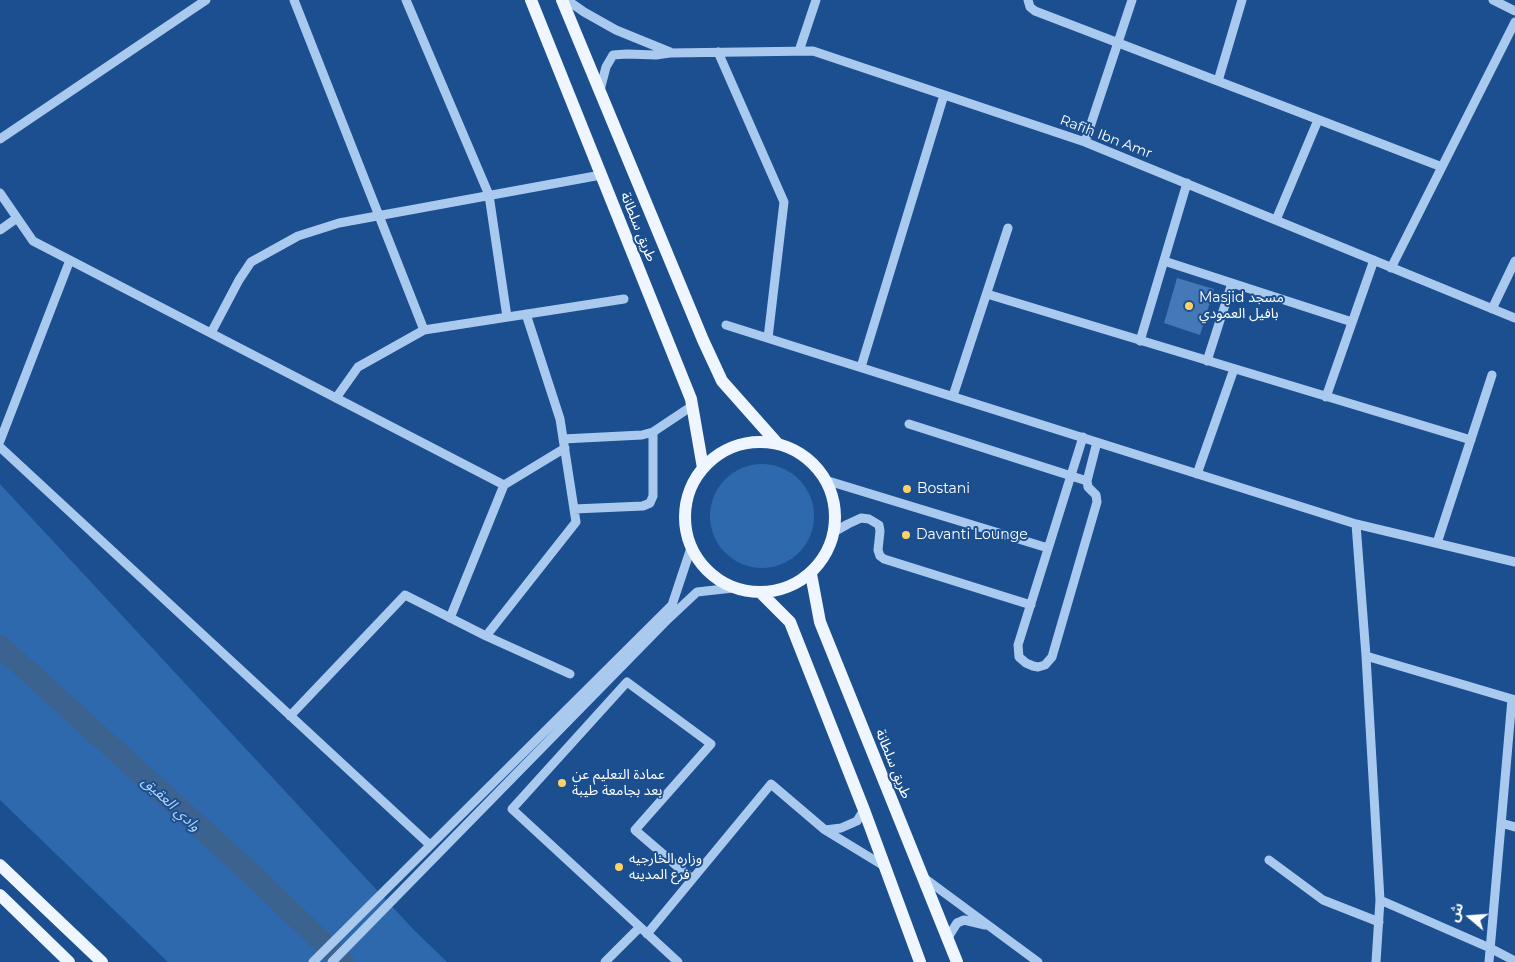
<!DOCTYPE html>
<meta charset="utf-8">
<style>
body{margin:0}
#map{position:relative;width:1515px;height:962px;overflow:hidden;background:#1b4f8f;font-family:Montserrat,"Noto Sans Arabic",sans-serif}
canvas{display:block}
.north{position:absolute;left:1445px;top:892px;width:50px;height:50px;-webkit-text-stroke:4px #1b4f8f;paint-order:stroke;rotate:288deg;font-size:14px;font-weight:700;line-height:20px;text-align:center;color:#fff}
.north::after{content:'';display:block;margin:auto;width:18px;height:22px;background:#fff;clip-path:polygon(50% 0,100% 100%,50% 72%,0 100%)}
</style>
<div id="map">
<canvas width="1515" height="962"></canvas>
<div class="north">ش</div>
</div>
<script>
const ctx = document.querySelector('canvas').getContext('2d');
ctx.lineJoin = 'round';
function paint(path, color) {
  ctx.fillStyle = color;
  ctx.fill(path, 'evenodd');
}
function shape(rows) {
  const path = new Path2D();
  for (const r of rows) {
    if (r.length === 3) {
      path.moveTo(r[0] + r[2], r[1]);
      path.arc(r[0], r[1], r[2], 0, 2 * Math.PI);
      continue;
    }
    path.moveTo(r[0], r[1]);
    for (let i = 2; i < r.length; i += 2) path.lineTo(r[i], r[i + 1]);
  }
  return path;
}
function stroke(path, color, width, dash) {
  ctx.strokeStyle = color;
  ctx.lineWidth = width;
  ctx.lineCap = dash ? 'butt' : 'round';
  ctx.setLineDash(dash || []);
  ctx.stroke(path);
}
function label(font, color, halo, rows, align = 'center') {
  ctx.font = font + ' Montserrat,"Noto Sans Arabic",sans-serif';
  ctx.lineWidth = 4;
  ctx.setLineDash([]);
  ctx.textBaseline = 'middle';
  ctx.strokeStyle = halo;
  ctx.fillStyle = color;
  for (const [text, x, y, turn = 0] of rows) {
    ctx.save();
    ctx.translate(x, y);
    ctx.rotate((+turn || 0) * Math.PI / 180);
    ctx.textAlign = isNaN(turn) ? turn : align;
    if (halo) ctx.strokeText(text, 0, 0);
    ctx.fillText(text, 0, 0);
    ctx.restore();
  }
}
const green = shape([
 [762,516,52],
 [0,484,414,930,447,962,168,962,0,800]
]);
const river = shape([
 [0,646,255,877,343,962]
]);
const building = shape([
 [1177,278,1214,289,1200,335,1164,323]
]);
const minor = shape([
 [294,0,424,330],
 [406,0,489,195,507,317],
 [567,0,584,12,616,30,670,52],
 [1028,0,1030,7,1035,11,1442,167],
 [1493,0,1515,11],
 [799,51,816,0],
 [718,52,784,202,768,338],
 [1218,81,1242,0],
 [600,90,606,67,613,55,627,54,656,55,670,53,813,51,1085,142,1515,318],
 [0,139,206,0],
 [1085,142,1132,0],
 [0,193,33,241,504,485],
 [1276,220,1318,120],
 [0,230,17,218],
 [1164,261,1352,322],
 [1391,268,1515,22],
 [987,294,1471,440],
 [1492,309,1515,261],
 [726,325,1356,524,1515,562],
 [211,333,239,280,251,262,298,236,339,223,601,175],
 [1140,341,1187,183],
 [1207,361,1232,283],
 [861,367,944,95],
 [953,396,1008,228],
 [1326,397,1374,260],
 [336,398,358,367,424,330,624,299],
 [909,424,1087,481],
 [1083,437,1018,645,1019,657,1026,663,1033,666,1038,667,1045,665,1052,657,1097,502,1096,495,1088,487,1087,481,1097,442],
 [563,439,642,435,653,432,692,406],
 [0,441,70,260],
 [0,447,430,845],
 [1197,474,1234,369],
 [825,480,1048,548],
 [574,509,643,506,650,503,653,496,653,432],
 [1356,524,1366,656,1380,900,1376,962],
 [832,533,848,524,861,518,869,519,879,525,880,531,878,550,880,556,884,559,1031,605],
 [1437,543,1492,375],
 [450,618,504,485,565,448],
 [486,636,576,522,560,419,526,314],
 [1366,656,1515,700],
 [290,716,405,595,486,636,570,674],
 [1501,823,1515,827],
 [825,830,841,828,857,821,864,810],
 [1269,860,1323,900,1379,922],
 [923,877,1038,962],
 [1380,900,1490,948,1515,961],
 [647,934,771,784,825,830,884,866],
 [947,939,957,923,964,920,985,925],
 [313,962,672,605,691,548],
 [332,962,666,621,697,592,733,588],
 [605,962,640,927],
 [678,962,512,809,627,682,711,744,635,830,692,879],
 [1489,962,1512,699]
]);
const major = shape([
 [531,0,691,399,703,468],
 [562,0,703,340,722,381,777,443],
 [760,517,75],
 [811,574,820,622,957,962],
 [761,593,790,622,864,810,920,962],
 [0,865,102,962],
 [0,895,69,962]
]);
const markers = [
 [1189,306,5,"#ffd166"],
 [907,489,5,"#ffd166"],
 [906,535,5,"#ffd166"],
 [562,783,5,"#ffd166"],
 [619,867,5,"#ffd166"]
];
const streetNames = [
 ["Rafih Ibn Amr",1106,137,21],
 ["طريق سلطانة",638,227,68],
 ["طريق سلطانة",893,764,68]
];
const poiNames = [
 ["Masjid مسجد",1199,298],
 ["بافيل العمودي",1199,314],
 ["Bostani",917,489],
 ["Davanti Lounge",916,535],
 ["عمادة التعليم عن",572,775],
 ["بعد بجامعة طيبة",572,791],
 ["وزاره الخارجيه",629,859],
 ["فرع المدينه",629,875]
];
const waterNames = [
 ["وادي العقيق",171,804,43]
];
paint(green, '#2e69ad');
stroke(river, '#3c6290', 22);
paint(building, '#4478b7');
stroke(minor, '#a9c9ee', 9);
stroke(major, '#f0f6ff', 12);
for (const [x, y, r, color] of markers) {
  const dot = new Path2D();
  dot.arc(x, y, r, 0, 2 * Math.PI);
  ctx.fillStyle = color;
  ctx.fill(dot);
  stroke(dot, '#1b4f8f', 2);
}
label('14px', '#fff', '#1b4f8f', streetNames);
label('14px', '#fff', '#1b4f8f', poiNames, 'left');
label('italic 15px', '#b5d3f5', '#1b4f8f', waterNames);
</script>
